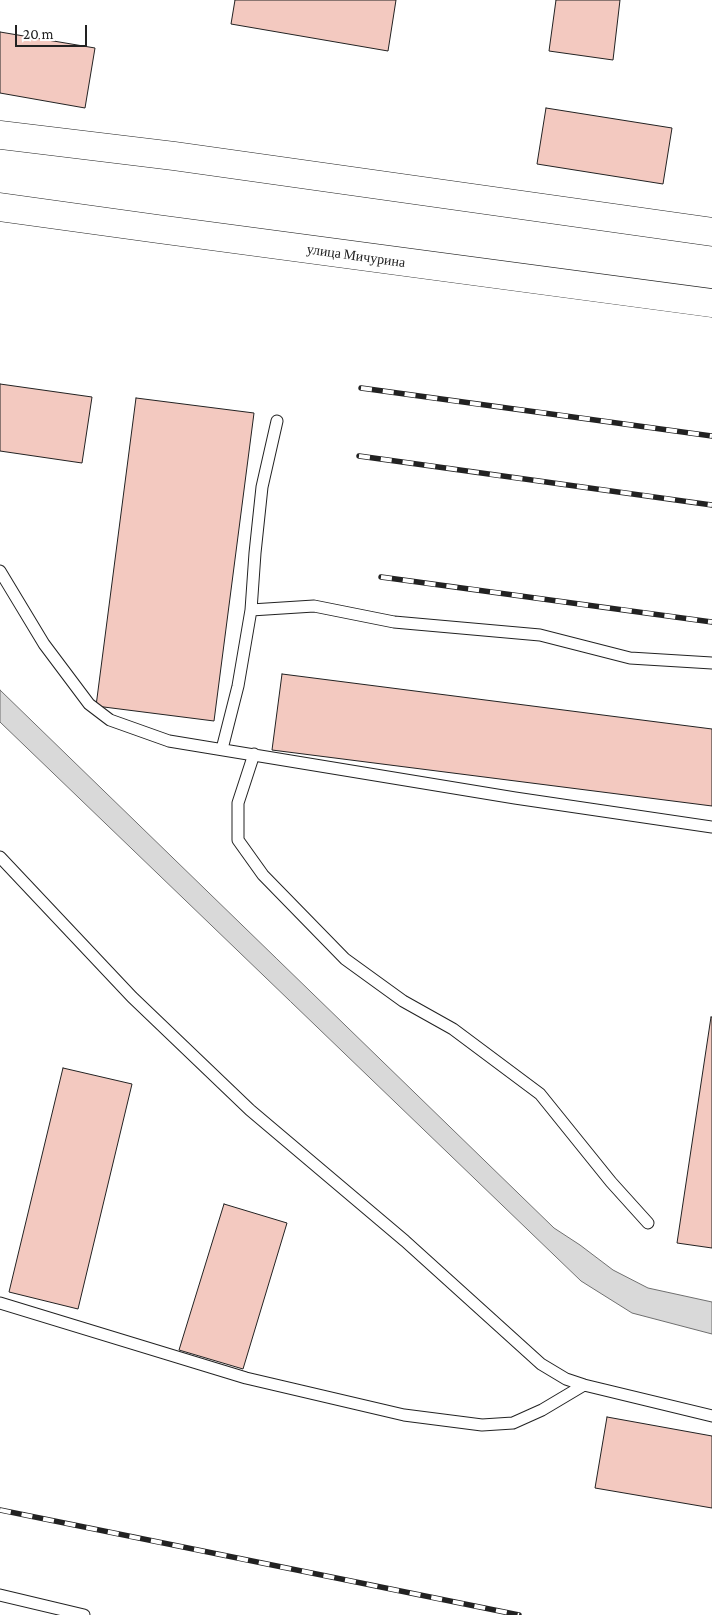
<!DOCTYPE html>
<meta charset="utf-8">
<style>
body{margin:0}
#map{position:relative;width:712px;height:1615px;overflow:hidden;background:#fff;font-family:"Crimson Pro",serif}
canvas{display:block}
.scale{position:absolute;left:15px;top:25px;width:72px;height:22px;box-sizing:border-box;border:2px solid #222;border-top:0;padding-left:6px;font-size:15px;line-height:18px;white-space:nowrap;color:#222;-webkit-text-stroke:4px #fff;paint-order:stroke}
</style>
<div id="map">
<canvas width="712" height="1615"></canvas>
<div class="scale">20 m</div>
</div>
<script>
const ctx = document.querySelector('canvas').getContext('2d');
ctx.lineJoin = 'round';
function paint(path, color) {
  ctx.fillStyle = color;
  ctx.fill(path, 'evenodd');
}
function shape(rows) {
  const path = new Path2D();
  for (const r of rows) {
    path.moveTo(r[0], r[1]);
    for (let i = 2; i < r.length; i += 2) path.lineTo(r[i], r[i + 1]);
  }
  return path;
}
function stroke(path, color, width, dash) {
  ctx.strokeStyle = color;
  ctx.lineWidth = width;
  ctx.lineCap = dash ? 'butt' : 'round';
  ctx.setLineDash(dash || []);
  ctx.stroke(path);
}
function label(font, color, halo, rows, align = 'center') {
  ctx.font = font + ' "Crimson Pro",serif';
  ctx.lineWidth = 4;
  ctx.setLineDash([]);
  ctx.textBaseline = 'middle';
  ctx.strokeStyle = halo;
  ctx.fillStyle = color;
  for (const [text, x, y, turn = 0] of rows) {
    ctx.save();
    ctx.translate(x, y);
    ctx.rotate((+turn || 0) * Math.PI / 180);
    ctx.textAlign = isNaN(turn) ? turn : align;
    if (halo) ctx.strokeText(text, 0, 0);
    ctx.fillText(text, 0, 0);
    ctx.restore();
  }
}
const water = shape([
 [0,690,554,1228,580,1245,613,1270,648,1288,712,1302,712,1334,632,1313,581,1281,0,722,0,690]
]);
const building = shape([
 [235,0,396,0,388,51,231,24,235,0],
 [556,0,620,0,613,60,549,51,556,0],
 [0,32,95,48,85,108,0,93,0,32],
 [546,108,672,128,663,184,537,164,546,108],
 [0,384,92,397,82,463,0,451,0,384],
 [136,398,254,413,214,721,96,706,136,398],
 [282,674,712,729,712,806,272,750,282,674],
 [711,1017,712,1017,712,1248,677,1243,711,1017],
 [63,1068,132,1084,78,1309,9,1292,63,1068],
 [224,1204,287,1223,243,1369,179,1350,224,1204],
 [607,1417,712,1436,712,1508,595,1488,607,1417]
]);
const service = shape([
 [0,571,44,644,89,704,110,720,169,741,515,798,712,827],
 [251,610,314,606,394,622,540,635,630,658,712,663],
 [222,749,238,686,251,610,255,553,262,487,277,421],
 [254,754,238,803,238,840,263,875,345,959,403,1001,453,1029,540,1094,611,1182,648,1223],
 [0,857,132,997,250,1110,405,1241,541,1364,566,1379,584,1385,712,1416],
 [0,1303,246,1378,404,1415,482,1425,513,1423,542,1410,584,1385],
 [0,1595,84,1615]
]);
const secondary = shape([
 [0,135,174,156,712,232],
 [0,207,158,229,712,303]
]);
const rail = shape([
 [361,388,712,436],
 [359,456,712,505],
 [381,577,712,622],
 [0,1510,519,1615]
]);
const streetNames = [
 ["улица Мичурина",356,256,8]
];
paint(water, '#d9d9d9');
stroke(water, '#6f6f6f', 1);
paint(building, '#f3c9c0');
stroke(building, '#222', 1);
stroke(service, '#222', 13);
stroke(secondary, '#222', 29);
stroke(service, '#fff', 11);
stroke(secondary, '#fff', 28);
stroke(rail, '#222', 5.5);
stroke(rail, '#fff', 4, [11]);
label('14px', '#222', '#fff', streetNames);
</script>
